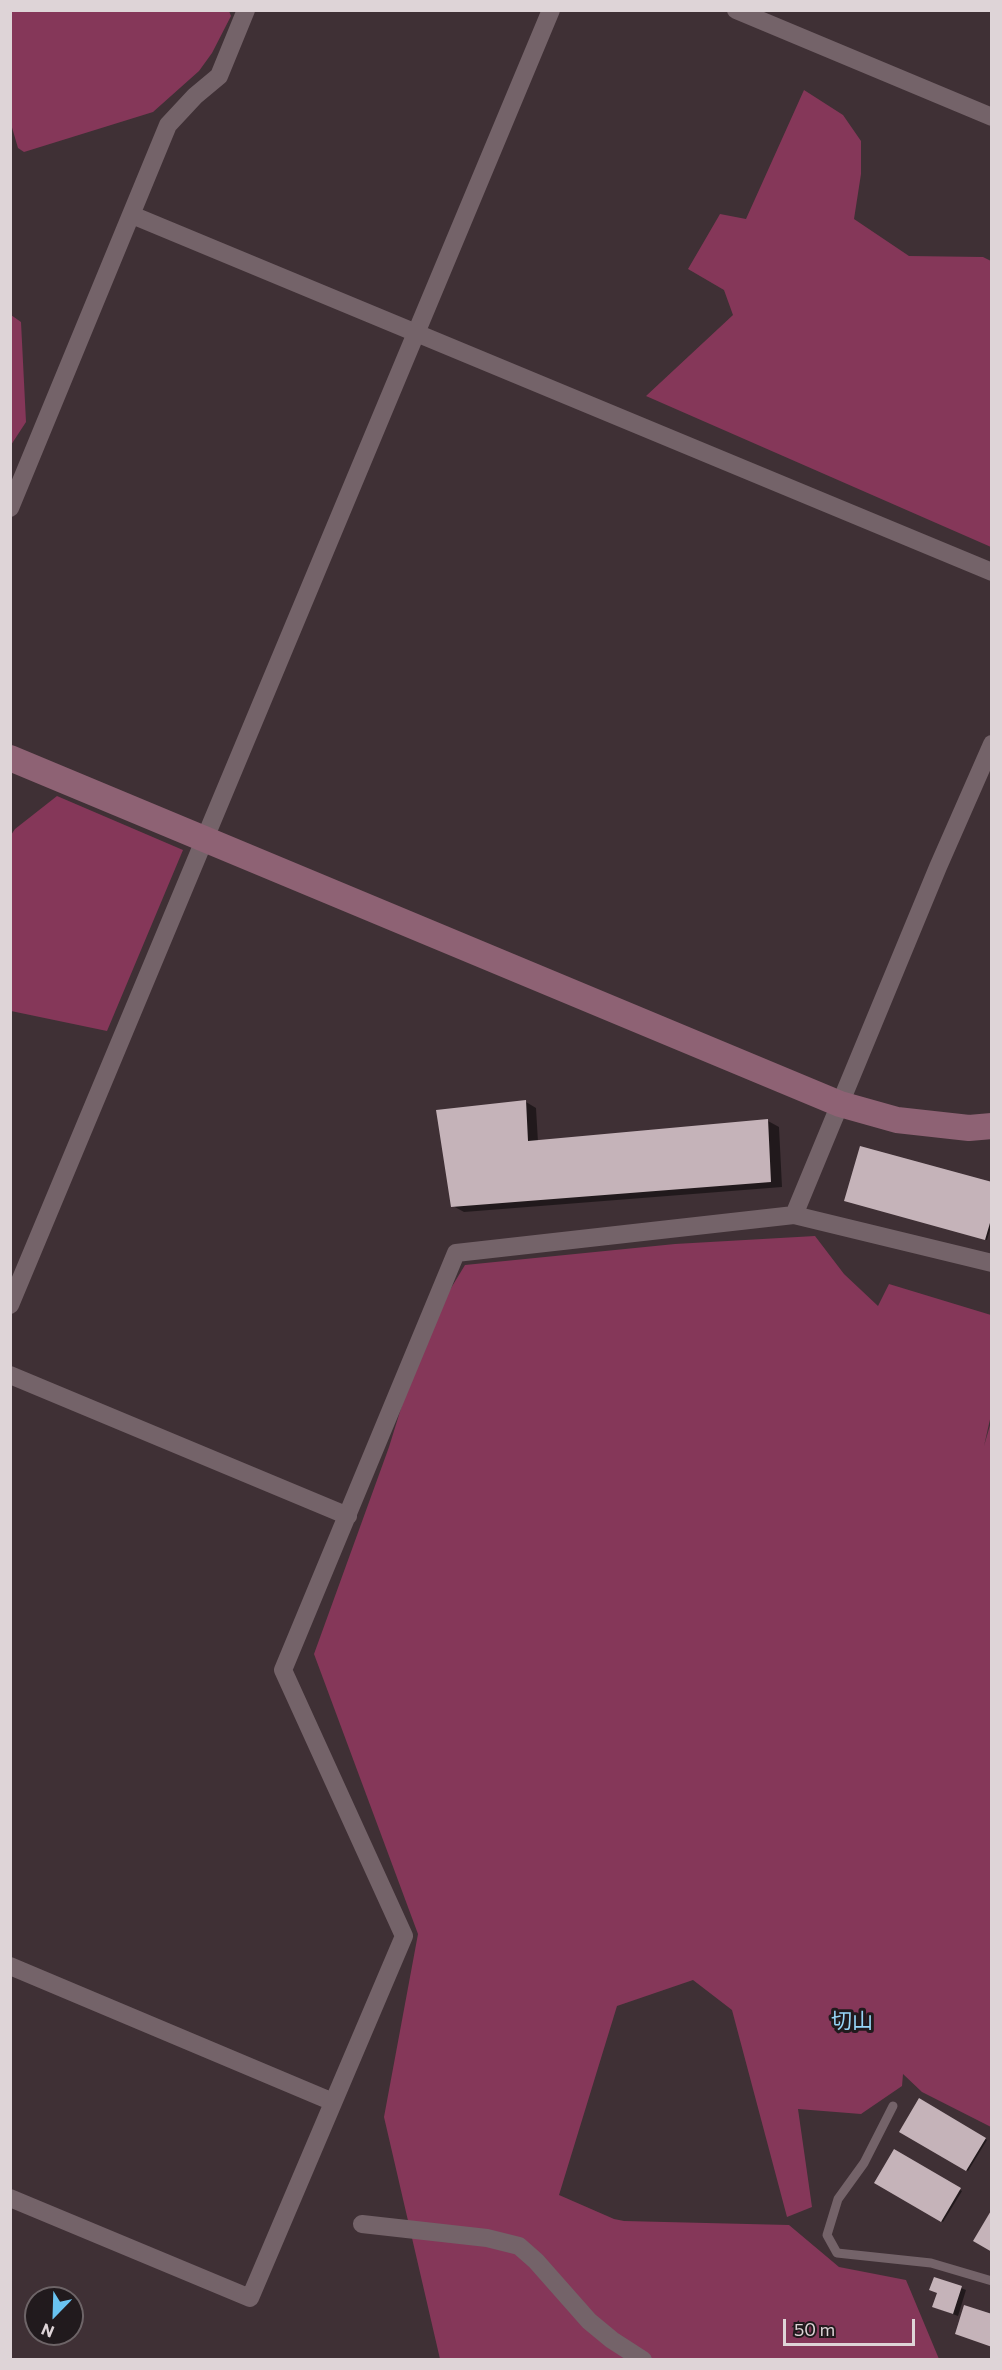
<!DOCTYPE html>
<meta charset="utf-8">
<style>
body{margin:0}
#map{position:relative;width:1002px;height:2370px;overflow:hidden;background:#3f3035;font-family:Commissioner,sans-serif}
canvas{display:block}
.frame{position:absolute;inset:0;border:12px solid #ded4d7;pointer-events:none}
.north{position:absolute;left:24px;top:2286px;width:60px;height:60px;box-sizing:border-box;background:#211a1d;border:2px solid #6d6467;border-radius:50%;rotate:203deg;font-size:16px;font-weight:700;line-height:24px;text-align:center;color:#ded4d7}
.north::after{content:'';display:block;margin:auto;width:21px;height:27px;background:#69c3f1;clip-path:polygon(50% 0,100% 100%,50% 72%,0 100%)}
.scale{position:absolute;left:783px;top:2319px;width:132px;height:27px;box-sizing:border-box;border:3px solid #ded4d7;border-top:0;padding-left:8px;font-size:18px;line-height:21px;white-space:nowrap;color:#ded4d7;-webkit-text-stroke:4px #211a1d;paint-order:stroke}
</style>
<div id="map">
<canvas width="1002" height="2370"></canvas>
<div class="frame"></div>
<div class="north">N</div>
<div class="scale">50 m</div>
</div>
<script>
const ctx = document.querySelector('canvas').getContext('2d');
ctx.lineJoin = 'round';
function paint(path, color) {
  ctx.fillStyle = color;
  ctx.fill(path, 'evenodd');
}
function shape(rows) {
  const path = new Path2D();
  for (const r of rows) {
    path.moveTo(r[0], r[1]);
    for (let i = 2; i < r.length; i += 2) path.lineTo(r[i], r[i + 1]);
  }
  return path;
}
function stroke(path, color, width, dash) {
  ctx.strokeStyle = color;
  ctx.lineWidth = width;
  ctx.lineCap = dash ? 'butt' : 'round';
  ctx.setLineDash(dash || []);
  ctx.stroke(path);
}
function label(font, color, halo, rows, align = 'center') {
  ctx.font = font + ' Commissioner,"Noto Sans JP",sans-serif';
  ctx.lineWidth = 6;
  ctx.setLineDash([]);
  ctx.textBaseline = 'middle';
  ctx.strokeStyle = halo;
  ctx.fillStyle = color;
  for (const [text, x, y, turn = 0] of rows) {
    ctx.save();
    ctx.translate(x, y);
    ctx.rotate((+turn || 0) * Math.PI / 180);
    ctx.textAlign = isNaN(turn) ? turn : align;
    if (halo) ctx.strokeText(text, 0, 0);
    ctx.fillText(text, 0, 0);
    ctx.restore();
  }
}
const green = shape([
 [229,11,231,16,212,53,199,71,153,112,24,152,18,148,11,124,11,11],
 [804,90,843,115,861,141,861,174,854,219,909,256,983,257,991,261,991,547,646,396,733,315,724,290,688,269,720,214,746,219],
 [11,315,21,322,26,422,11,445],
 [57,796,183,850,107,1031,11,1011,11,835,15,829],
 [815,1236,844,1274,878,1306,889,1284,991,1315,991,1415,984,1446,991,1422,991,2127,922,2092,903,2074,902,2086,861,2114,798,2109,812,2207,787,2217,732,2010,693,1980,617,2006,559,2195,614,2219,624,2221,789,2225,839,2267,906,2280,939,2359,440,2359,384,2117,418,1934,314,1654,389,1447,425,1331,465,1265,675,1244]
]);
const shadow = shape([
 [526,1102,536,1108,538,1142,768,1121,779,1127,782,1187,464,1212,453,1206],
 [992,1184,992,1223,987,1240,848,1201],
 [920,2100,987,2140,968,2171,901,2131],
 [894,2151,962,2191,943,2222,876,2182],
 [935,2278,966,2290,958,2316,934,2307,939,2293]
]);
const building = shape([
 [526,1100,528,1141,768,1119,771,1182,451,1207,436,1110],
 [860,1146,992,1182,992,1216,985,1240,844,1201],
 [919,2098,986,2138,966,2171,899,2132],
 [894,2149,961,2188,941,2222,874,2183],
 [992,2209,992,2252,973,2241],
 [934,2277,962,2286,953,2314,932,2307,937,2293,929,2290],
 [964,2305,992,2314,992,2347,955,2334]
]);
const lane = shape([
 [893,2106,864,2163,838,2199,827,2235,837,2253,931,2263,992,2281]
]);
const street = shape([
 [736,10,992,117],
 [132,215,992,572],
 [10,508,168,125,195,96,219,76,246,10],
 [992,744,938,867,794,1215,992,1263],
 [10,1305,551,10],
 [10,1375,348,1516],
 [10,1966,333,2102],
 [10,2198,250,2298,404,1936,283,1670,456,1253,794,1215],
 [362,2224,487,2238,519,2246,536,2261,589,2321,612,2340,643,2360]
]);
const secondary = shape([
 [10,758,840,1104,897,1120,969,1128,992,1126]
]);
const quarterNames = [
 ["切山",852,2021]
];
paint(green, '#853759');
paint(shadow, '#0007');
paint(building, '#c5b3b9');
stroke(lane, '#746369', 9);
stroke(street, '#746369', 18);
stroke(secondary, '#8e6274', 26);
label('21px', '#96d6f8', '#211a1d', quarterNames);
</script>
